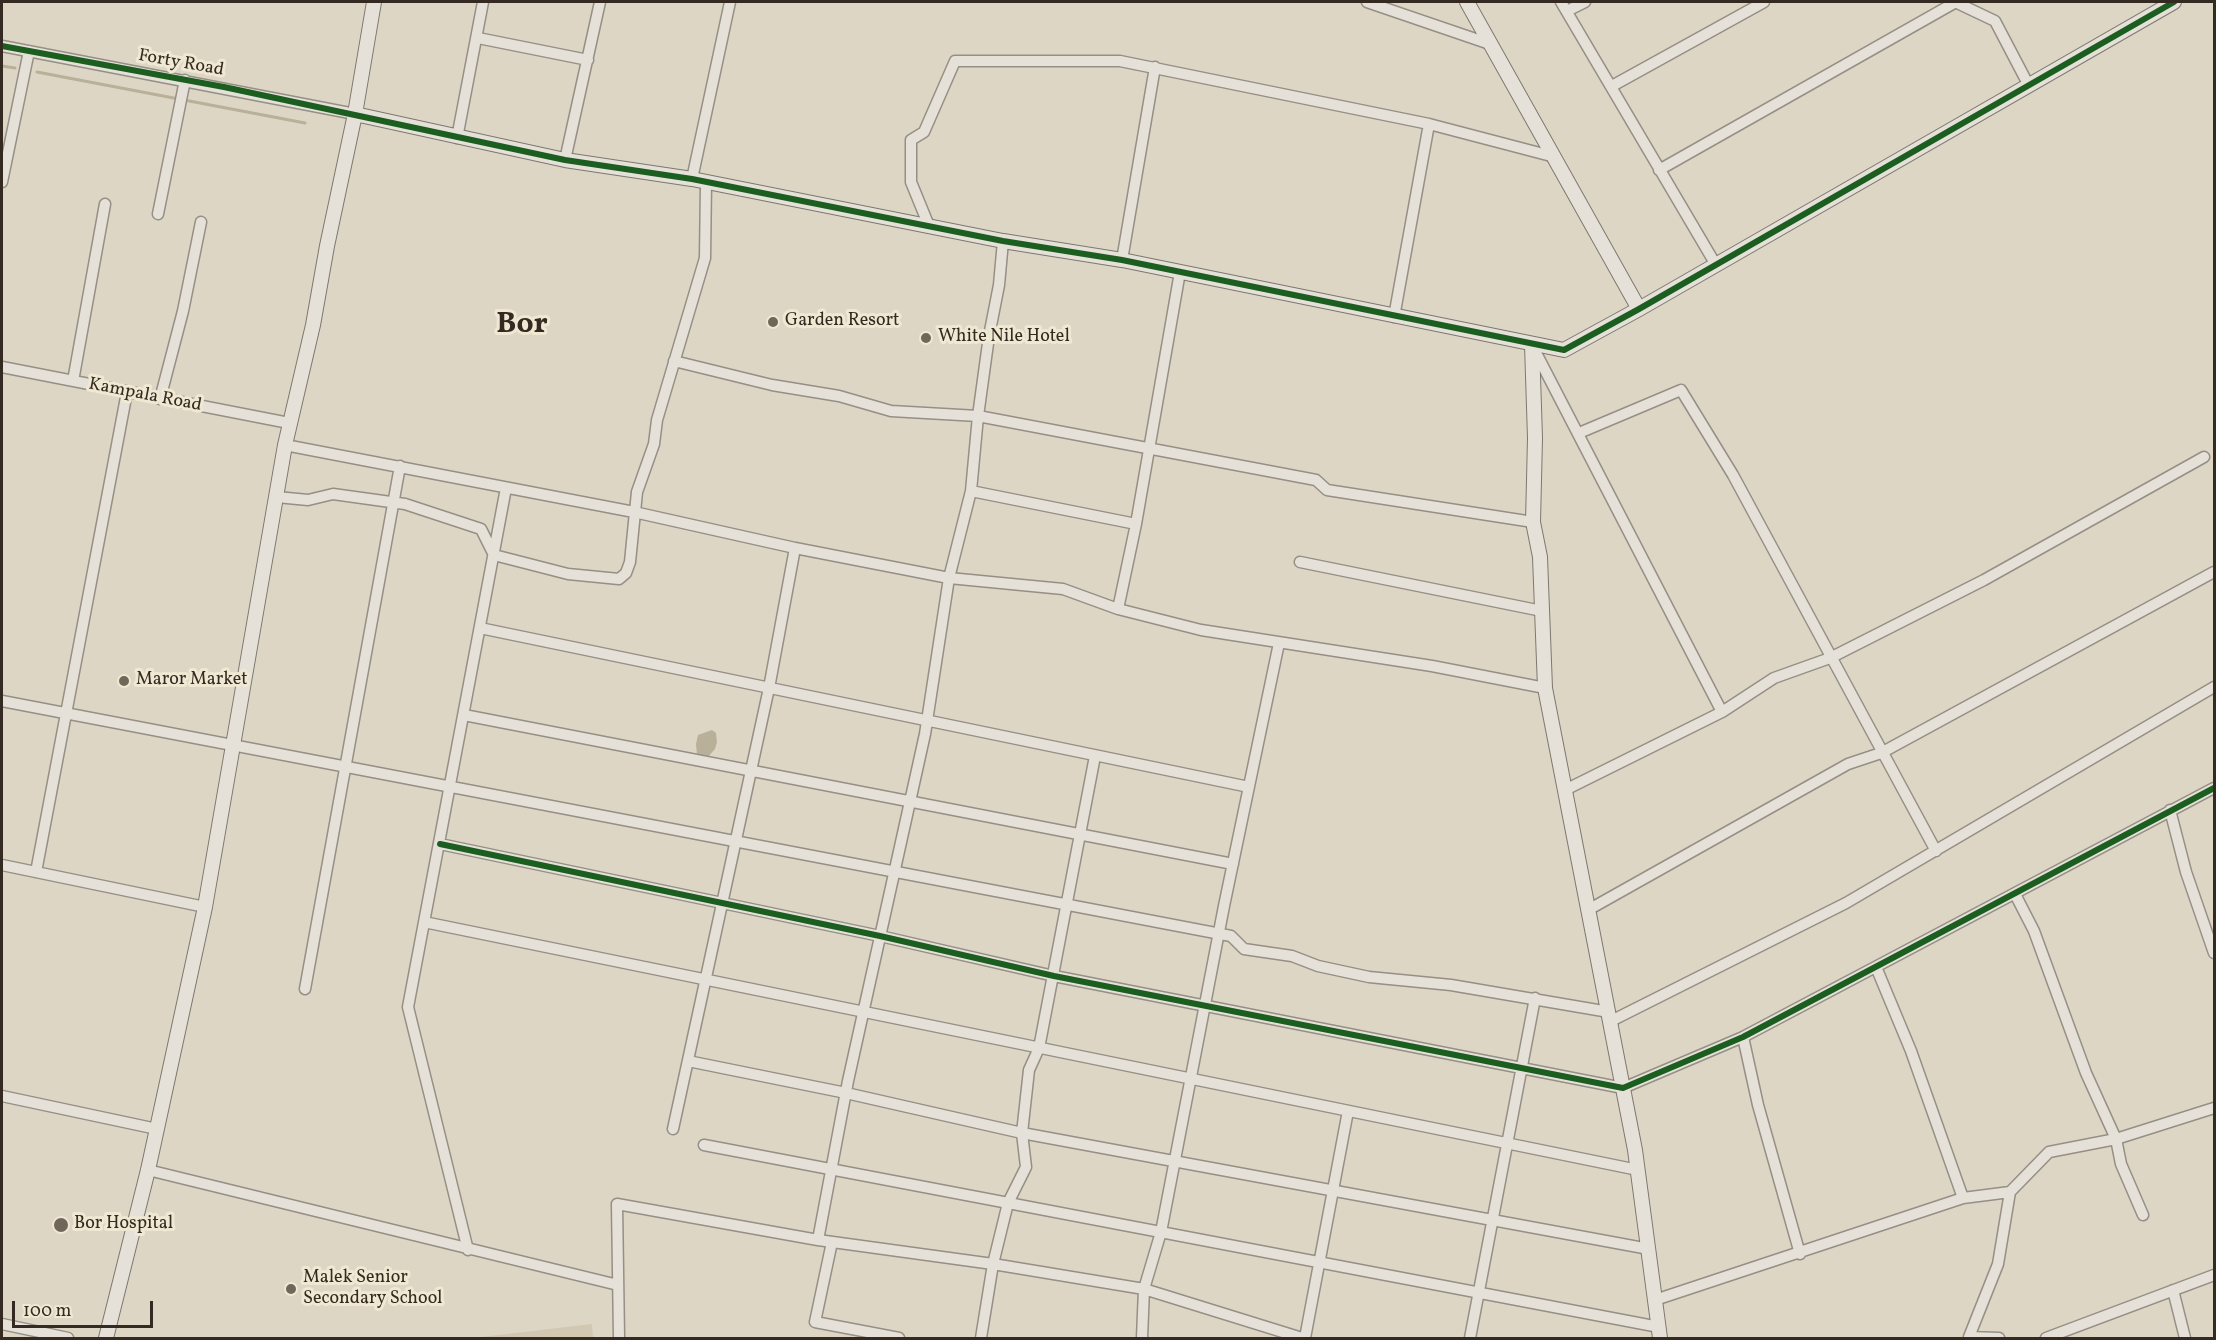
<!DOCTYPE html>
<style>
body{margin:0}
#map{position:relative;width:2216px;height:1340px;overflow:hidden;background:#ddd6c5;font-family:Vollkorn,serif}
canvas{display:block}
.frame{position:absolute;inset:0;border:3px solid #352a21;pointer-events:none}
.scale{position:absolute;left:12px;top:1301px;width:141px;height:27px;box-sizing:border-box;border:3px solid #352a21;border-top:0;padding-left:8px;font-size:18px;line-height:21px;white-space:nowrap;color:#352a21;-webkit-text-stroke:4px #efe8d3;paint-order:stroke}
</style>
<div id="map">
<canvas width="2216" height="1340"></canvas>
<div class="frame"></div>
<div class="scale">100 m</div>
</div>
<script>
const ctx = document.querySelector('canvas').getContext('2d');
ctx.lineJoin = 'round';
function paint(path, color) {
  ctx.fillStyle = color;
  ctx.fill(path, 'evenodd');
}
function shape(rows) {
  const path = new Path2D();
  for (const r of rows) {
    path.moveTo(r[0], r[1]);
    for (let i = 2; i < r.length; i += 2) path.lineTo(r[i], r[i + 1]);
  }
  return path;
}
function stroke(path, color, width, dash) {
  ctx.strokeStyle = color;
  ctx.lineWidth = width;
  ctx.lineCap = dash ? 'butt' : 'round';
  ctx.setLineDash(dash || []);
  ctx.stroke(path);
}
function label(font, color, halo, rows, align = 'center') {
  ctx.font = font + ' Vollkorn,serif';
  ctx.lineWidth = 6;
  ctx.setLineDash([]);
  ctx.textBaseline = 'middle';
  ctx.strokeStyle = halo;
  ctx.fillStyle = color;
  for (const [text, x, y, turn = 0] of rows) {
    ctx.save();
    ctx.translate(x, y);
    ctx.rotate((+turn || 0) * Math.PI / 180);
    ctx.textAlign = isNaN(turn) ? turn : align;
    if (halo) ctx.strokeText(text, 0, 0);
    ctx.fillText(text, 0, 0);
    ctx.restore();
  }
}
const green = shape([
 [592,1324,593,1338,481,1338,481,1337]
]);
const water = shape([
 [712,730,716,733,717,742,715,749,707,758,697,755,696,744,698,735]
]);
const stream = shape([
 [2,66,15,68],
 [37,72,305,123]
]);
const street = shape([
 [1367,2,1490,44],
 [1561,2,1716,265],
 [1955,2,1995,21,2028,84],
 [1567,11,1585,2],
 [478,38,588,60],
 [2,46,355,114],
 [1612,86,1764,2],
 [457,138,483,2],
 [565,160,600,2],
 [1659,170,1956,2],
 [692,179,730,2],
 [2,182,29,51],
 [158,214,185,80],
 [929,226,911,182,911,140,924,132,955,61,1120,61,1429,124,1555,157],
 [1122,260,1155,67],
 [1394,317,1429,124],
 [1533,347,1722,712],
 [674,361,772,385,839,396,891,411,978,416,1316,480,1327,490,1533,522],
 [2,367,289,423],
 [73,381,105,204],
 [160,399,183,311,201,222],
 [1579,433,1681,390,1733,475,1936,851],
 [285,445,634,512,795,548,949,578,1063,589,1118,609,1201,630,1432,666,1545,688],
 [971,491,1136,524],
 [277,497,308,500,333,494,405,504,481,529,494,555,568,574,619,579,626,573,630,562,637,492,654,444,657,420,705,258,706,182],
 [1300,562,1542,611],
 [1118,609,1136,524,1180,272],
 [480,628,1249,787],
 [2,701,1231,936,1244,949,1292,956,1318,966,1369,977,1451,985,1609,1012],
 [464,715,1233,864],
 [1565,790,1722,712,1774,678,1830,658,1984,580,2204,457],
 [2170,810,2186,872,2214,953],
 [440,844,880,936,1054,976,1623,1088,1743,1037,2214,788],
 [2,865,205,907],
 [36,872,127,392],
 [2015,894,2034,931,2086,1073,2116,1139,2121,1164,2143,1215],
 [1588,910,1848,764,1881,753,2214,572],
 [424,922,1638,1170],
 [1876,967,1911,1051,1963,1198],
 [305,989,400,466],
 [1611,1021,1846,903,2214,687],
 [1743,1037,1758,1105,1800,1254],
 [688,1061,846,1093,1022,1133,1649,1249],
 [2,1096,157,1129],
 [673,1129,769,688,795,548],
 [704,1145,1659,1327],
 [148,1170,618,1285],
 [818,1240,848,1081,925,734,949,578,971,491,978,416,989,336,999,285,1003,241],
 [832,1242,815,1322,899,1338],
 [468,1250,408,1007,506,488],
 [2173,1290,2185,1338],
 [1655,1300,1963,1198,2010,1192,2049,1152,2116,1139,2214,1108],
 [2,1324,68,1338],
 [619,1338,617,1204,818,1240,993,1264,1144,1289,1302,1338],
 [981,1338,993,1264,1008,1203,1026,1167,1022,1133,1029,1070,1039,1048,1095,756],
 [1142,1338,1144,1289,1161,1232,1224,906,1279,643],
 [1305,1338,1348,1111],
 [1470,1338,1535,998],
 [1999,1338,1969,1337,1998,1264,2010,1192],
 [2046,1338,2214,1275]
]);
const secondary = shape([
 [1467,2,1639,309],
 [355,114,565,160,692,179,1003,241,1122,260,1564,350,1639,309,2174,2],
 [1532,345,1535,438,1533,522,1540,557,1545,688,1635,1150,1660,1338],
 [106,1338,148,1170,205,907,285,445,313,325,327,246,355,114,374,2]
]);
const cycleway = shape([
 [2,46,224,87,565,160,692,179,1003,241,1122,260,1564,350,1639,309,2174,2],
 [440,844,880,936,1054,976,1623,1088,1743,1037,2214,788]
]);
const markers = [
 [773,322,6,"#70665a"],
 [926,338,6,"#70665a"],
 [124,681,6,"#70665a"],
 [61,1225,8,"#70665a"],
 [291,1289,6,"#70665a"]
];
const streetNames = [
 ["Forty Road",181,64,10],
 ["Kampala Road",145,396,11]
];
const poiNames = [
 ["Garden Resort",785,322],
 ["White Nile Hotel",938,338],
 ["Maror Market",136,681],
 ["Bor Hospital",74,1225],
 ["Malek Senior",303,1279],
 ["Secondary School",303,1300]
];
const townNames = [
 ["Bor",522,326]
];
paint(green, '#d2c8b1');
paint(water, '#b9b09a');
stroke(stream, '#b9b09a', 3);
stroke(street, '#958f85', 13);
stroke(secondary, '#7d786f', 16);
stroke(street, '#e5e1d9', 10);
stroke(secondary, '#e5e1d9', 14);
stroke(cycleway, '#1b5e20', 6);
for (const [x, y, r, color] of markers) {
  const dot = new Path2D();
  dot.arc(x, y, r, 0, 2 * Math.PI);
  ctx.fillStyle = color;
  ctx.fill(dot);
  stroke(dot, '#efe8d3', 2);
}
label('18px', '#352a21', '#efe8d3', streetNames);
label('18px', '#352a21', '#efe8d3', poiNames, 'left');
label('bold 30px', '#352a21', '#efe8d3', townNames);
</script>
